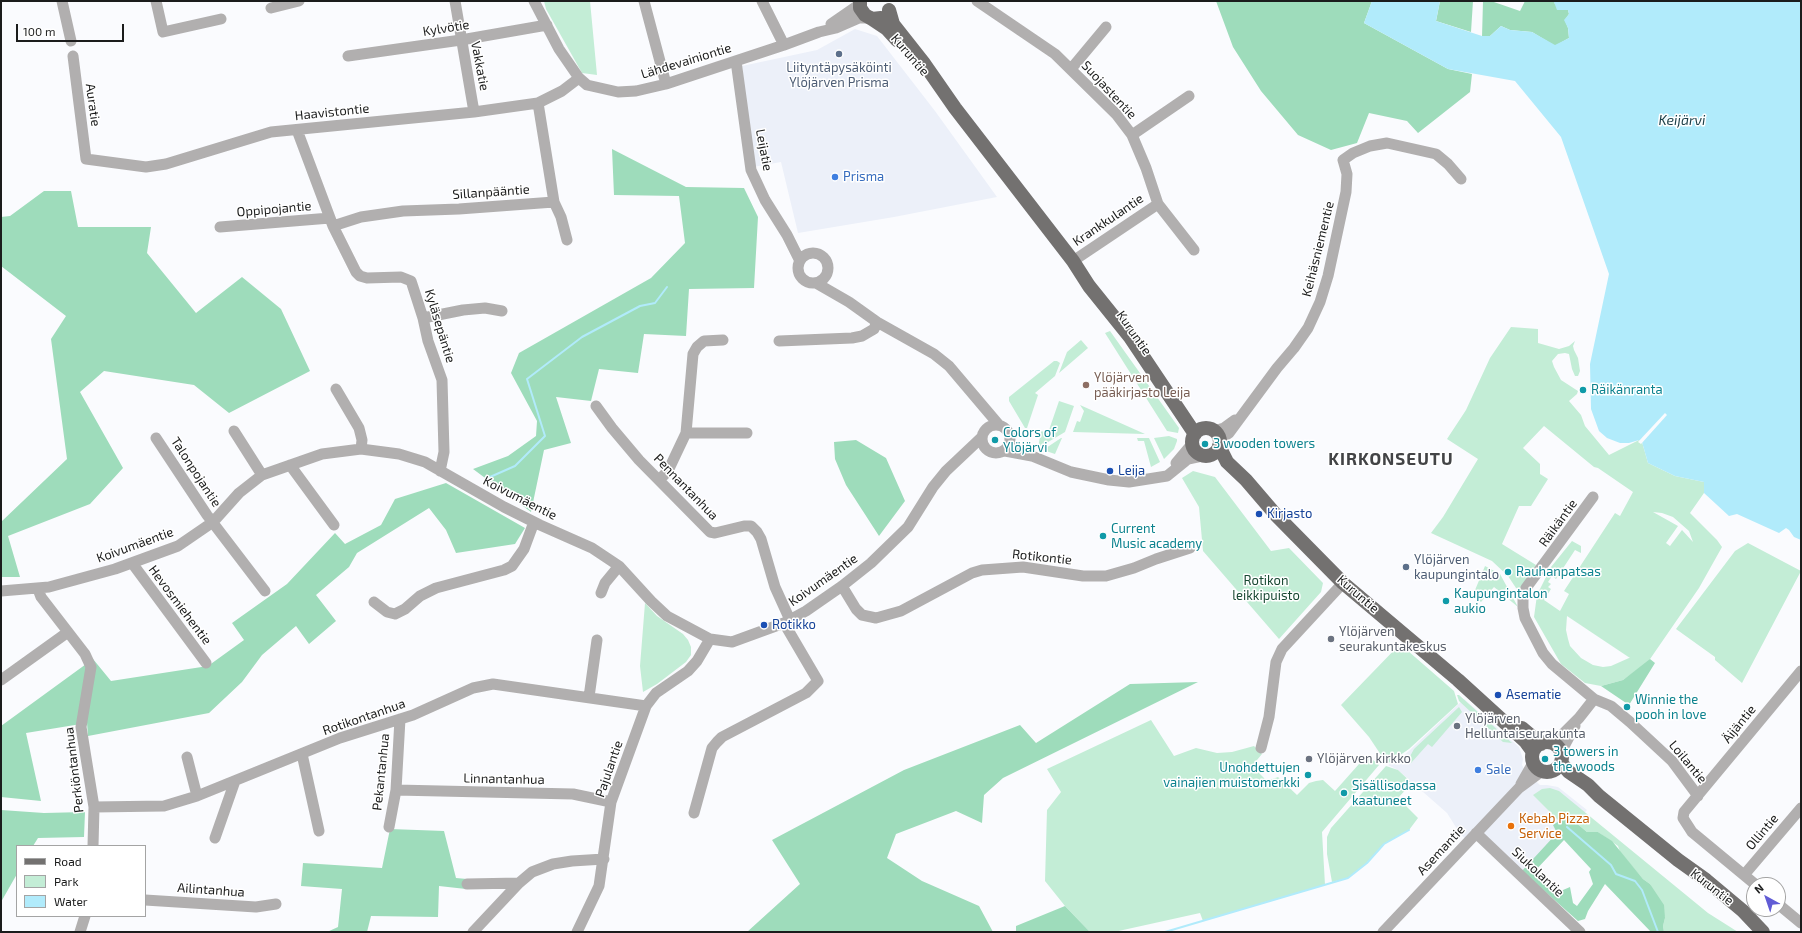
<!DOCTYPE html>
<meta charset="utf-8">
<style>
body{margin:0}
#map{position:relative;width:1802px;height:933px;overflow:hidden;background:#fafbfe;font-family:"Exo 2",sans-serif}
canvas{display:block}
.frame{position:absolute;inset:0;border:2px solid #1b1c1c;pointer-events:none}
.legend{position:absolute;left:16px;top:845px;width:130px;height:72px;box-sizing:border-box;background:#fff;border:1px solid #a4a4a4;margin:0;padding:5px 7px;list-style:none;font-size:12px;color:#1b1c1c}
.legend li{display:flex;align-items:center;gap:8px;height:20px}
.legend b{width:20px;border:1px solid #a4a4a4}
.north{position:absolute;left:1746px;top:877px;width:40px;height:40px;box-sizing:border-box;background:#fff;border:1px solid #a4a4a4;border-radius:50%;rotate:320deg;font-size:11px;font-weight:700;line-height:16px;text-align:center;color:#1b1c1c}
.north::after{content:'';display:block;margin:auto;width:14px;height:18px;background:#615cd5;clip-path:polygon(50% 0,100% 100%,50% 72%,0 100%)}
.scale{position:absolute;left:16px;top:24px;width:108px;height:18px;box-sizing:border-box;border:2px solid #1b1c1c;border-top:0;padding-left:5px;font-size:12px;line-height:14px;white-space:nowrap;color:#1b1c1c;-webkit-text-stroke:3px #fff;paint-order:stroke}
</style>
<div id="map">
<canvas width="1802" height="933"></canvas>
<div class="frame"></div>
<ul class="legend">
<li><b style="height:5px;background:#737170"></b>Road</li>
<li><b style="height:11px;background:#c3edd6"></b>Park</li>
<li><b style="height:11px;background:#b1ebfb"></b>Water</li>
</ul>
<div class="north">N</div>
<div class="scale">100 m</div>
</div>
<script>
const ctx = document.querySelector('canvas').getContext('2d');
ctx.lineJoin = 'round';
function paint(path, color) {
  ctx.fillStyle = color;
  ctx.fill(path, 'evenodd');
}
function shape(rows) {
  const path = new Path2D();
  for (const r of rows) {
    if (r.length === 3) {
      path.moveTo(r[0] + r[2], r[1]);
      path.arc(r[0], r[1], r[2], 0, 2 * Math.PI);
      continue;
    }
    path.moveTo(r[0], r[1]);
    for (let i = 2; i < r.length; i += 2) path.lineTo(r[i], r[i + 1]);
  }
  return path;
}
function stroke(path, color, width, dash) {
  ctx.strokeStyle = color;
  ctx.lineWidth = width;
  ctx.lineCap = dash ? 'butt' : 'round';
  ctx.setLineDash(dash || []);
  ctx.stroke(path);
}
function label(font, color, halo, rows, align = 'center') {
  ctx.font = font + ' "Exo 2",sans-serif';
  ctx.lineWidth = 3;
  ctx.setLineDash([]);
  ctx.textBaseline = 'middle';
  ctx.strokeStyle = halo;
  ctx.fillStyle = color;
  for (const [text, x, y, turn = 0] of rows) {
    ctx.save();
    ctx.translate(x, y);
    ctx.rotate((+turn || 0) * Math.PI / 180);
    ctx.textAlign = isNaN(turn) ? turn : align;
    if (halo) ctx.strokeText(text, 0, 0);
    ctx.fillText(text, 0, 0);
    ctx.restore();
  }
}
const built = shape([
 [855,29,877,36,935,111,997,197,894,217,798,233,781,162,753,167,742,66,817,50],
 [1464,699,1519,747,1523,759,1522,765,1526,772,1540,785,1547,785,1558,787,1587,810,1526,880,1476,832,1467,841,1459,832,1447,813,1398,770,1388,765,1401,758,1410,750]
]);
const green = shape([
 [544,1,590,1,597,75,582,73,546,9],
 [1511,327,1538,329,1538,343,1559,349,1569,346,1575,341,1573,346,1574,350,1578,358,1580,371,1578,376,1575,376,1572,369,1569,354,1565,353,1558,354,1552,361,1554,367,1561,380,1578,391,1577,394,1569,401,1581,415,1585,426,1609,455,1639,440,1642,442,1648,463,1675,476,1704,482,1704,493,1690,513,1717,540,1722,547,1699,588,1648,662,1623,680,1601,686,1585,683,1561,664,1534,617,1537,595,1551,567,1572,541,1581,546,1581,553,1575,550,1556,579,1552,576,1548,582,1551,584,1548,587,1551,589,1544,600,1560,611,1569,594,1564,591,1615,513,1620,516,1633,492,1598,468,1594,467,1544,426,1523,448,1540,464,1540,474,1548,479,1531,506,1519,506,1502,544,1536,565,1521,587,1518,589,1516,588,1508,576,1492,561,1431,533,1443,517,1478,459,1447,439,1466,410,1490,358],
 [1653,512,1662,513,1673,517,1689,531,1693,542,1682,530,1670,546,1666,543,1678,526],
 [1567,616,1630,658,1629,658,1611,666,1603,667,1593,665,1581,658,1570,646,1568,639,1566,630],
 [1110,331,1179,428,1178,433,1167,431,1105,333],
 [1081,340,1088,348,1059,373,1067,352],
 [1054,361,1057,361,1060,363,1055,376,1035,393,1038,395,1027,428,1025,428,1009,401,1009,397],
 [1059,401,1074,406,1065,432,1038,448,1041,431,1048,433],
 [1080,405,1145,434,1073,432,1077,421,1080,422,1084,411],
 [1169,436,1177,439,1177,441,1174,449,1164,459,1154,438],
 [1061,438,1062,438,1055,454,1043,450],
 [1137,438,1149,438,1160,462,1151,467,1144,441,1138,441],
 [1193,471,1215,477,1271,551,1289,548,1323,583,1321,592,1279,639,1203,551,1199,507,1182,478],
 [1748,543,1801,571,1742,683,1715,660,1715,657,1676,629,1735,551],
 [1485,566,1500,574,1518,607,1494,587,1481,602,1473,595],
 [645,603,657,616,683,634,688,640,691,647,691,655,686,662,657,684,643,692,640,666],
 [1400,644,1454,691,1458,704,1409,749,1387,764,1369,737,1341,705],
 [1457,695,1459,695,1512,743,1503,742,1488,728,1485,730,1482,728,1485,725,1459,701],
 [1459,707,1462,712,1432,747,1428,744,1411,763,1408,760,1414,749],
 [1151,720,1174,756,1196,748,1217,753,1232,752,1254,746,1262,754,1252,766,1267,781,1278,777,1297,795,1309,783,1316,781,1323,780,1335,791,1367,755,1379,765,1322,832,1325,885,1203,921,1200,913,1114,932,1090,932,1065,906,1045,881,1047,810,1061,792,1047,769],
 [1386,766,1398,770,1412,783,1398,798,1418,818,1409,830,1384,844,1367,863,1348,878,1332,882,1327,854,1327,837,1331,828],
 [1550,788,1559,791,1708,913,1738,932,1664,932,1663,926,1665,918,1650,884,1643,879,1620,852,1618,846,1598,832,1587,832,1575,822,1567,819,1559,821,1533,795,1542,789]
]);
const forest = shape([
 [1216,1,1372,1,1364,23,1448,69,1472,74,1470,92,1418,133,1407,121,1369,113,1357,143,1331,150,1298,135,1261,91,1233,47],
 [1440,1,1473,1,1471,32,1436,21],
 [1483,1,1491,1,1520,11,1525,1,1557,1,1554,3,1568,10,1569,14,1565,20,1568,28,1569,38,1555,46,1532,32,1510,30,1501,26,1490,36,1482,37],
 [612,149,686,187,744,188,758,217,754,288,689,289,686,336,644,334,638,373,599,369,591,401,556,397,571,443,544,450,531,512,473,469,508,456,536,436,537,421,511,373,519,353,651,278,685,243,679,196,614,195],
 [44,191,71,191,78,227,151,227,147,253,196,313,242,277,281,309,310,371,229,413,194,385,104,371,80,392,123,468,90,504,8,536,20,577,1,577,1,522,67,459,51,339,66,316,1,266,1,217,10,216],
 [856,440,886,458,905,501,879,536,846,485,835,459,834,442],
 [446,483,525,528,515,544,456,553,446,530,429,508,357,553,349,567,316,595,336,621,309,644,296,626,262,655,242,682,209,713,88,736,87,723,26,733,41,801,1,797,1,726,93,659,111,681,208,666,244,640,232,623,287,584,335,533,345,544,381,525,395,499],
 [1650,659,1655,663,1629,705,1601,686,1623,680],
 [1198,682,1003,778,984,795,982,823,956,811,896,834,887,858,922,881,979,906,993,932,747,932,800,884,772,840,904,770,1020,725,1036,743,1130,684],
 [1,810,44,813,85,812,84,837,38,838,33,846,17,846,17,874,1,902],
 [1567,819,1575,822,1587,832,1598,832,1612,841,1643,879,1650,884,1664,905,1665,918,1663,926,1664,932,1651,932,1605,884,1588,911,1585,919,1578,921,1522,871,1557,833,1553,825,1559,821],
 [1564,840,1591,869,1589,872,1593,884,1577,906,1573,903,1570,887,1556,893,1533,873],
 [390,829,444,831,456,878,467,879,466,889,439,886,438,917,371,916,367,932,327,932,338,927,342,889,301,886,303,863,382,868],
 [1065,906,1090,932,1016,932,1016,926]
]);
const water = shape([
 [1372,1,1440,1,1436,21,1482,36,1490,36,1501,26,1510,30,1532,32,1555,45,1569,38,1568,28,1564,20,1569,14,1568,10,1557,10,1554,2,1557,1,1801,1,1801,540,1794,537,1789,530,1786,528,1779,533,1737,514,1729,516,1704,493,1704,482,1675,476,1648,463,1642,442,1639,440,1629,443,1620,443,1607,438,1599,431,1591,409,1590,364,1609,274,1561,137,1515,81,1448,69,1364,23]
]);
const pier = shape([
 [1665,413,1667,415,1641,444,1638,442]
]);
const stream = shape([
 [490,477,515,466,545,436,527,379,582,337,640,306,655,303,667,287],
 [1567,827,1611,865,1616,874,1635,881,1642,890,1658,932],
 [1165,932,1348,878,1367,863,1384,844,1409,830]
]);
const minor = shape([
 [62,1,71,41],
 [156,1,163,32,221,19],
 [455,1,474,112],
 [534,1,559,49,579,78,587,85,618,92,636,91,666,84,784,45,819,32,836,28,859,18,869,18],
 [644,1,666,84],
 [762,1,784,45],
 [977,1,1055,54,1116,114,1132,135,1146,168,1158,204,1194,250],
 [271,8,299,1],
 [831,24,860,4],
 [73,56,86,159,146,167,166,164,271,132,474,112,538,103,562,91,579,78],
 [348,56,461,40,547,25],
 [736,61,751,170,765,200,787,235,800,261],
 [1071,69,1106,27],
 [297,130,333,226,356,272,360,276,367,278,401,277,411,281,413,287,423,318,428,341,442,380,444,452,440,471],
 [1132,135,1189,96],
 [554,202,561,217,567,240],
 [333,226,361,217,403,211,459,209,554,202,538,103],
 [220,227,330,218],
 [813,268,15],
 [1073,261,1158,204],
 [816,283,849,302,877,322,934,354,949,366,999,425],
 [423,318,463,310,485,308,502,311],
 [779,341,852,338,862,336,874,329,877,322],
 [336,389,359,428,362,440,361,449],
 [596,406,612,428,639,460,710,532,715,533,744,526,751,526,757,532,761,539,775,587,790,620],
 [996,439,14],
 [234,431,262,475],
 [1214,431,1224,428,1235,420],
 [686,433,747,433],
 [156,438,207,515,265,591],
 [1219,440,1229,433,1277,368,1294,348,1308,328,1320,302,1328,276,1346,192,1347,174,1343,160,1353,153,1370,146,1387,143,1436,154,1448,164,1461,179],
 [1005,451,1032,456,1071,472,1109,480,1129,482,1167,476,1188,459,1202,456],
 [1176,463,1192,444],
 [290,465,334,525],
 [660,479,668,471,686,433,693,354,697,347,704,341,723,340],
 [1593,497,1526,588,1523,597,1523,608,1525,618,1543,653,1552,664,1594,699,1611,706,1630,722,1672,761,1698,796],
 [132,563,206,663],
 [842,586,856,609,862,615,876,618,901,611,972,573,982,570,1023,567,1083,576,1106,576,1134,568,1156,559,1190,548],
 [38,589,41,597,85,654,91,667,81,727,94,807,93,846],
 [1,591,49,587,115,569,178,546,213,522,239,493,262,475,322,454,361,449,399,454,425,462,504,507,540,525,592,548,619,566,651,601,667,616,710,639,732,642,784,623,806,611,842,586,871,563,908,527,933,487,946,471,982,437],
 [601,593,605,583,619,566],
 [374,602,387,612,395,614,405,609,420,596,436,588,504,570,512,566,524,549,534,522],
 [1,680,68,632],
 [589,697,597,640],
 [1553,744,1579,718,1594,699],
 [1261,748,1269,717,1276,662,1282,649,1343,583],
 [1561,752,1575,726],
 [302,754,319,831],
 [187,757,197,796],
 [1521,784,1533,763],
 [396,790,573,794,611,802],
 [94,807,164,806,197,796,340,738,413,715,473,688,493,684,646,706],
 [694,813,712,748,717,742,722,737,806,693,818,681,784,623],
 [389,827,396,790,400,719],
 [1476,833,1580,932],
 [215,838,235,781],
 [1744,875,1801,808],
 [467,884,519,883],
 [1756,885,1692,832,1683,818,1684,812,1801,671],
 [145,900,256,907,276,904],
 [1778,904,1801,923],
 [80,932,85,916],
 [473,932,519,883,532,872,553,864,572,861,604,859],
 [577,932,599,886,611,802,646,706,656,693,688,671,697,661,710,639],
 [1383,932,1519,788,1542,771]
]);
const major = shape([
 [860,1,860,8,865,15,872,19,881,18],
 [889,10,893,24,923,62,955,108,1073,261,1089,286,1130,337,1195,434],
 [872,19,887,29,897,40],
 [1206,442,14],
 [1219,446,1227,462,1246,480,1276,515,1343,583,1458,680,1525,741,1533,752],
 [1522,728,1541,744],
 [1547,757,15],
 [1561,763,1569,772,1588,785,1599,796,1678,860,1706,880,1743,911,1763,932]
]);
const markers = [
 [839,54,4,"#5c6f8a"],
 [835,177,4,"#3f7fe0"],
 [1086,385,4,"#8d6e63"],
 [1583,390,4,"#0f9aa8"],
 [995,440,4,"#0f9aa8"],
 [1205,444,4,"#0f9aa8"],
 [1110,471,4,"#1a4fb4"],
 [1259,514,4,"#1a4fb4"],
 [1103,536,4,"#0f9aa8"],
 [1406,567,4,"#5c6f8a"],
 [1508,572,4,"#0f9aa8"],
 [1446,601,4,"#0f9aa8"],
 [764,625,4,"#1a4fb4"],
 [1331,639,4,"#6b7280"],
 [1498,695,4,"#1a4fb4"],
 [1627,707,4,"#0f9aa8"],
 [1457,726,4,"#6b7280"],
 [1309,759,4,"#6b7280"],
 [1545,759,4,"#0f9aa8"],
 [1478,770,4,"#3f7fe0"],
 [1308,775,4,"#0f9aa8"],
 [1344,793,4,"#0f9aa8"],
 [1511,826,4,"#e8710a"]
];
const streetNames = [
 ["Kylvötie",446,28,-9],
 ["Kuruntie",910,55,49],
 ["Lähdevainiontie",686,61,-17],
 ["Vakkatie",480,66,79],
 ["Suojastentie",1109,90,47],
 ["Auratie",93,105,82],
 ["Haavistontie",332,112,-6],
 ["Leijatie",764,150,79],
 ["Sillanpääntie",491,192,-4],
 ["Oppipojantie",274,209,-5],
 ["Krankkulantie",1108,220,-34],
 ["Keihäsniementie",1318,249,-76],
 ["Kyläsepäntie",440,326,73],
 ["Kuruntie",1134,333,55],
 ["Talonpojantie",196,472,57],
 ["Pennantanhua",686,487,46],
 ["Koivumäentie",520,498,27],
 ["Räikäntie",1558,523,-54],
 ["Koivumäentie",135,545,-20],
 ["Rotikontie",1042,557,6],
 ["Koivumäentie",823,580,-35],
 ["Kuruntie",1358,594,41],
 ["Hevosmiehentie",180,605,53],
 ["Rotikontanhua",364,717,-19],
 ["Äijäntie",1739,724,-51],
 ["Loilantie",1688,762,50],
 ["Pajulantie",609,769,-71],
 ["Perkiöntanhua",74,770,-97],
 ["Pekantanhua",381,772,-84],
 ["Linnantanhua",504,779,1],
 ["Ollintie",1762,832,-50],
 ["Asemantie",1441,850,-47],
 ["Siukolantie",1538,872,43],
 ["Kuruntie",1712,887,38],
 ["Ailintanhua",211,890,4]
];
const serviceNames = [
 ["Liityntäpysäköinti",839,68],
 ["Ylöjärven Prisma",839,83],
 ["Ylöjärven",1414,560,"left"],
 ["kaupungintalo",1414,575,"left"]
];
const shopNames = [
 ["Prisma",843,177],
 ["Sale",1486,770]
];
const educationNames = [
 ["Ylöjärven",1094,378],
 ["pääkirjasto Leija",1094,393]
];
const cultureNames = [
 ["Räikänranta",1591,390],
 ["Colors of",1003,433],
 ["Ylöjärvi",1003,448],
 ["3 wooden towers",1213,444],
 ["Current",1111,529],
 ["Music academy",1111,544],
 ["Rauhanpatsas",1516,572],
 ["Kaupungintalon",1454,594],
 ["aukio",1454,609],
 ["Winnie the",1635,700],
 ["pooh in love",1635,715],
 ["3 towers in",1553,752],
 ["the woods",1553,767],
 ["Unohdettujen",1300,768,"right"],
 ["vainajien muistomerkki",1300,783,"right"],
 ["Sisällisodassa",1352,786],
 ["kaatuneet",1352,801]
];
const transitNames = [
 ["Leija",1118,471],
 ["Kirjasto",1267,514],
 ["Rotikko",772,625],
 ["Asematie",1506,695]
];
const parkNames = [
 ["Rotikon",1266,581],
 ["leikkipuisto",1266,596]
];
const worshipNames = [
 ["Ylöjärven",1339,632],
 ["seurakuntakeskus",1339,647],
 ["Ylöjärven",1465,719],
 ["Helluntaiseurakunta",1465,734],
 ["Ylöjärven kirkko",1317,759]
];
const foodNames = [
 ["Kebab Pizza",1519,819],
 ["Service",1519,834]
];
const waterNames = [
 ["Keijärvi",1682,120]
];
const districtNames = [
 ["KIRKONSEUTU",1391,459]
];
paint(built, '#ecf0f9');
paint(green, '#c3edd6');
paint(forest, '#9edcbb');
paint(water, '#b1ebfb');
paint(pier, '#fafbfe');
stroke(stream, '#b1ebfb', 2);
stroke(minor, '#b1afaf', 11);
stroke(major, '#737170', 14);
for (const [x, y, r, color] of markers) {
  const dot = new Path2D();
  dot.arc(x, y, r, 0, 2 * Math.PI);
  ctx.fillStyle = color;
  ctx.fill(dot);
  stroke(dot, '#fff', 1.5);
}
label('13px', '#1b1c1c', '#fff', streetNames);
label('13px', '#4e5e75', '#fff', serviceNames);
label('13px', '#366cbe', '#fff', shopNames, 'left');
label('13px', '#785e54', '#fff', educationNames, 'left');
label('13px', '#0d838f', '#fff', cultureNames, 'left');
label('13px', '#164399', '#fff', transitNames, 'left');
label('13px', '#194933', '#fff', parkNames);
label('13px', '#5b616d', '#fff', worshipNames, 'left');
label('13px', '#c56008', '#fff', foodNames, 'left');
label('italic 14px', '#1c3f48', '#fff', waterNames);
ctx.letterSpacing = '1px';
label('bold 17px', '#434446', '#fff', districtNames);
ctx.letterSpacing = '0px';
</script>
